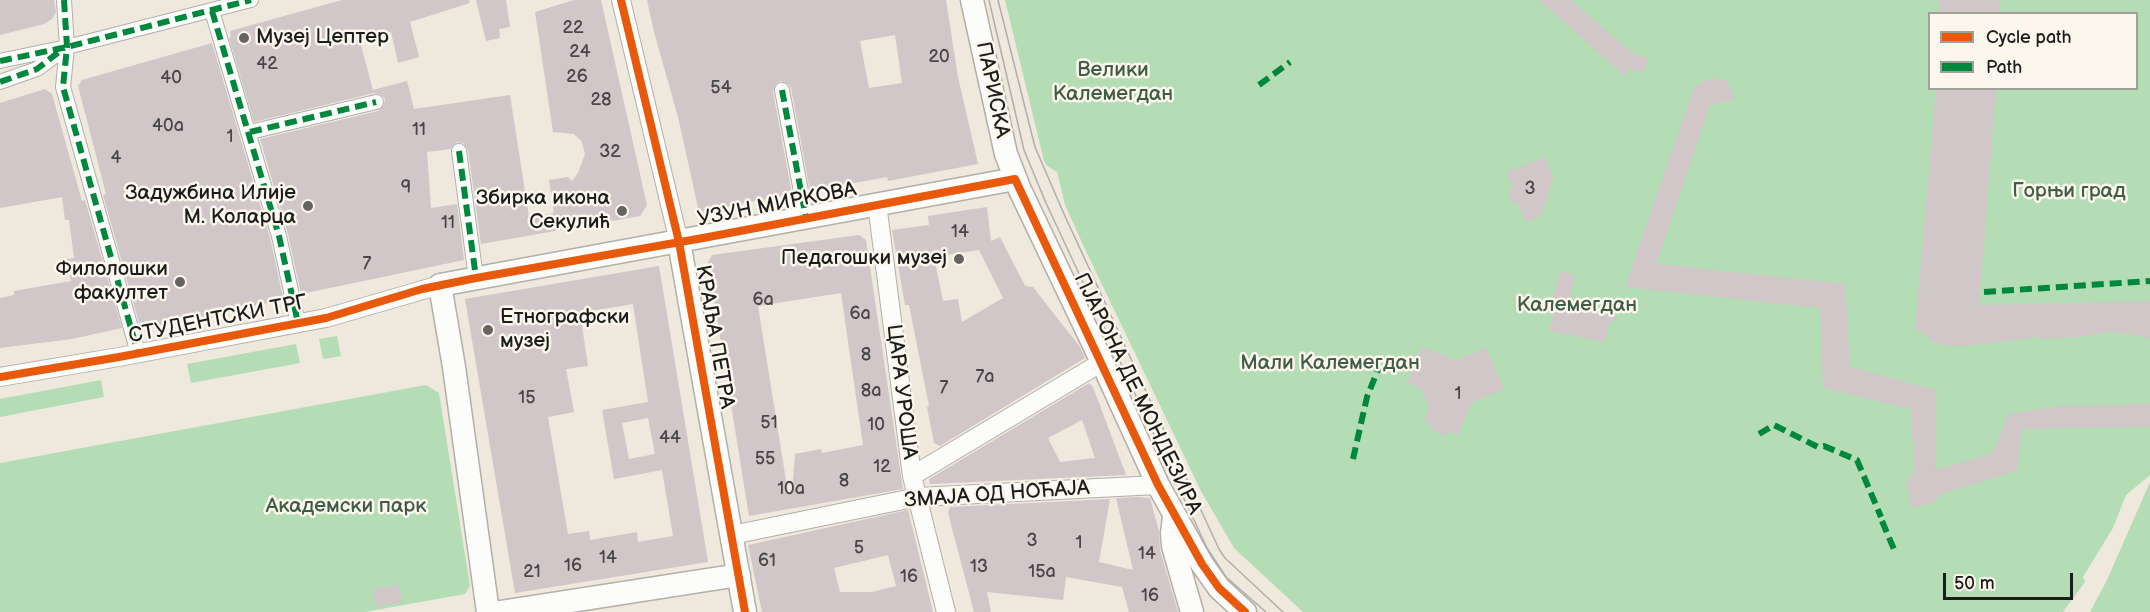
<!DOCTYPE html>
<meta charset="utf-8">
<style>
body{margin:0}
#map{position:relative;width:2150px;height:612px;overflow:hidden;background:#eee8dd;font-family:"Balsamiq Sans",sans-serif}
canvas{display:block}
.legend{position:absolute;left:1928px;top:12px;width:210px;height:78px;box-sizing:border-box;background:#fbf7ec;border:2px solid #a29f99;margin:0;padding:8px 10px;list-style:none;font-size:18px;color:#1c1c1c}
.legend li{display:flex;align-items:center;gap:12px;height:30px}
.legend b{width:30px;border:2px solid #a29f99}
.scale{position:absolute;left:1943px;top:573px;width:130px;height:27px;box-sizing:border-box;border:3px solid #1c1c1c;border-top:0;padding-left:8px;font-size:18px;line-height:21px;white-space:nowrap;color:#1c1c1c;-webkit-text-stroke:4px #fbf7ec;paint-order:stroke}
</style>
<div id="map">
<canvas width="2150" height="612"></canvas>
<ul class="legend">
<li><b style="height:8px;background:#e8590c"></b>Cycle path</li>
<li><b style="height:8px;background:#00873e"></b>Path</li>
</ul>
<div class="scale">50 m</div>
</div>
<script>
const ctx = document.querySelector('canvas').getContext('2d');
ctx.lineJoin = 'round';
function paint(path, color) {
  ctx.fillStyle = color;
  ctx.fill(path, 'evenodd');
}
function shape(rows) {
  const path = new Path2D();
  for (const r of rows) {
    path.moveTo(r[0], r[1]);
    for (let i = 2; i < r.length; i += 2) path.lineTo(r[i], r[i + 1]);
  }
  return path;
}
function stroke(path, color, width, dash) {
  ctx.strokeStyle = color;
  ctx.lineWidth = width;
  ctx.lineCap = dash ? 'butt' : 'round';
  ctx.setLineDash(dash || []);
  ctx.stroke(path);
}
function label(font, color, halo, rows, align = 'center') {
  ctx.font = font + ' "Balsamiq Sans",sans-serif';
  ctx.lineWidth = 5;
  ctx.setLineDash([]);
  ctx.textBaseline = 'middle';
  ctx.strokeStyle = halo;
  ctx.fillStyle = color;
  for (const [text, x, y, turn = 0] of rows) {
    ctx.save();
    ctx.translate(x, y);
    ctx.rotate((+turn || 0) * Math.PI / 180);
    ctx.textAlign = isNaN(turn) ? turn : align;
    if (halo) ctx.strokeText(text, 0, 0);
    ctx.fillText(text, 0, 0);
    ctx.restore();
  }
}
const green = shape([
 [1005,0,2150,0,2150,475,2126,495,2113,528,2083,577,2085,582,2063,612,1303,612,1234,548,1201,491,1084,247,1065,205,1057,172,1047,166,1044,161],
 [1930,14,2136,14,2136,88,1930,88],
 [337,336,341,356,323,359,319,339],
 [296,344,300,363,191,383,187,364],
 [101,380,104,397,0,417,0,399],
 [426,385,439,393,470,586,465,594,365,612,0,612,0,463],
 [2150,482,2150,612,2090,612,2107,580]
]);
const building = shape([
 [0,0,54,0,56,12,52,19,44,24,0,35],
 [342,0,469,0,470,3,410,22,419,57,398,63,391,32,360,42,373,90,407,81,414,109,510,95,529,217,554,213,549,180,568,177,572,181,578,173,585,154,582,142,574,134,553,132,535,12,574,0,601,0,647,205,640,216,481,244,468,150,463,143,457,142,450,149,427,152,431,208,457,204,464,260,301,294,288,234,260,139,378,111,384,105,385,99,379,94,374,93,254,122,229,38,231,37,230,31],
 [476,0,506,0,510,27,499,29,500,38,486,41],
 [647,0,946,0,958,77,978,164,888,181,887,177,810,191,791,88,788,84,781,81,776,84,773,92,792,194,699,212,678,117,654,32],
 [895,35,902,83,869,88,860,41],
 [1539,0,1570,0,1634,54,1648,59,1644,73,1629,69,1626,77],
 [1940,0,2000,0,2000,14,1940,14],
 [212,43,270,238,283,297,268,303,227,312,227,314,141,330,103,195,106,194,78,86,82,80],
 [1717,78,1727,80,1735,99,1710,105,1656,264,1845,284,1850,367,1935,390,1936,470,1990,454,1996,445,2008,414,2060,406,2150,404,2150,427,2022,429,2017,471,1941,494,1935,502,1911,508,1907,483,1914,470,1911,409,1823,388,1820,308,1625,287,1694,87,1704,81],
 [1936,88,1996,88,1979,305,2150,301,2150,339,2138,335,2108,332,2078,337,2042,339,2038,337,1965,346,1948,346,1932,342,1925,334,1915,330],
 [45,89,52,94,82,201,85,200,122,328,72,339,0,348,0,298,14,295,14,291,71,281,66,259,74,258,69,220,65,220,62,197,0,208,0,103],
 [1545,157,1553,178,1541,216,1526,222,1517,202,1513,205,1507,191,1513,188,1507,172],
 [987,207,991,241,1000,237,1025,286,1033,287,1080,347,1085,358,940,446,934,443,927,407,929,406,909,305,905,305,892,230,929,225,928,216],
 [979,250,1003,298,962,322,958,299,943,301,934,257],
 [859,235,866,240,903,489,749,516,708,262,712,255],
 [841,293,863,445,822,453,821,449,795,454,792,493,788,493,758,306],
 [659,266,708,562,515,593,465,299],
 [633,304,648,402,602,410,614,479,662,470,673,536,638,542,637,532,590,540,589,531,568,534,548,417,574,412,566,369,588,366,580,313],
 [648,418,655,454,629,459,622,423],
 [1560,271,1575,275,1568,305,1552,300],
 [1556,303,1618,317,1608,325,1605,342,1549,331],
 [1422,347,1456,360,1486,348,1504,389,1471,403,1458,435,1449,431,1447,436,1430,429,1431,424,1424,421,1429,407,1421,389,1407,383,1412,372,1406,369,1414,354,1418,356],
 [1089,383,1093,387,1126,475,930,484,929,479],
 [1082,420,1095,458,1060,462,1048,438],
 [1137,497,1150,498,1159,531,1160,550,1178,612,1129,612,1122,587,1066,577,1063,600,987,592,991,612,974,612,948,513,950,507,1110,499,1099,562,1133,570,1116,498],
 [908,510,933,612,762,612,748,545],
 [888,555,896,586,872,592,840,592,834,568],
 [399,585,402,602,376,607,373,589]
]);
const pedestrian = shape([
 [64,0,67,47,63,87,138,353],
 [212,11,279,236,298,323],
 [0,61,67,47,251,0],
 [0,82,37,69,63,50],
 [782,90,806,218],
 [250,132,376,102],
 [459,151,476,278]
]);
const minor = shape([
 [621,0,679,242],
 [877,204,912,476,946,612],
 [0,377,119,357,326,318,440,285],
 [912,476,1102,362],
 [732,535,918,497,1158,485]
]);
const tertiary = shape([
 [972,0,1006,154,1020,190,1102,362,1158,485,1202,564,1219,588,1245,612],
 [679,242,745,612],
 [1174,517,1172,533,1173,546,1192,612],
 [488,612,454,367,440,285,1015,179],
 [500,612,739,575]
]);
const tram = shape([
 [989,0,1024,150,1046,203,1207,548,1226,577,1266,612],
 [998,0,1035,147,1064,214,1219,549,1225,558,1283,612]
]);
const quiet = shape([
 [64,0,67,47,63,87,138,353],
 [212,11,279,236,298,323],
 [0,61,67,47,251,0],
 [0,82,37,69,64,48],
 [1259,85,1290,62],
 [782,90,806,218],
 [250,132,376,102],
 [459,151,476,278],
 [1984,292,2150,281],
 [1759,434,1774,425,1818,447,1824,446,1857,460,1881,517],
 [1353,459,1367,397,1379,367],
 [1882,521,1896,554]
]);
const cycleway = shape([
 [621,0,679,242,745,612],
 [0,377,119,357,326,318,422,289,476,278,703,238,1015,179,1158,485,1202,564,1219,588,1245,612]
]);
const markers = [
 [244,38,6,"#666360"],
 [308,206,6,"#666360"],
 [622,211,6,"#666360"],
 [959,259,6,"#666360"],
 [180,282,6,"#666360"],
 [488,330,6,"#666360"]
];
const numberNames = [
 ["22",573,28],
 ["24",580,52],
 ["20",939,57],
 ["42",267,64],
 ["26",577,77],
 ["40",171,78],
 ["54",721,88],
 ["28",601,100],
 ["40a",168,126],
 ["11",419,130],
 ["1",230,137],
 ["32",610,152],
 ["4",116,158],
 ["9",406,188],
 ["3",1530,189],
 ["11",448,223],
 ["14",960,232],
 ["7",367,264],
 ["6a",763,300],
 ["6a",860,314],
 ["8",866,355],
 ["7a",985,377],
 ["7",944,388],
 ["8a",871,391],
 ["1",1458,394],
 ["15",527,398],
 ["51",769,423],
 ["10",876,425],
 ["44",670,438],
 ["55",765,459],
 ["12",882,467],
 ["8",844,481],
 ["10a",791,489],
 ["3",1032,541],
 ["1",1079,543],
 ["5",859,548],
 ["14",1147,554],
 ["14",608,558],
 ["61",767,561],
 ["16",573,566],
 ["13",979,567],
 ["21",532,572],
 ["15a",1042,572],
 ["16",909,577],
 ["16",1150,596]
];
const poiNames = [
 ["Музеј Цептер",256,38,"left"],
 ["Задужбина Илије",296,194],
 ["М. Коларца",296,218],
 ["Збирка икона",610,199],
 ["Секулић",610,223],
 ["Педагошки музеј",947,259],
 ["Филолошки",168,270],
 ["факултет",168,294],
 ["Етнографски",500,318,"left"],
 ["музеј",500,342,"left"]
];
const parkNames = [
 ["Велики",1113,71],
 ["Калемегдан",1113,95],
 ["Горњи град",2069,192],
 ["Калемегдан",1577,306],
 ["Мали Калемегдан",1330,364],
 ["Академски парк",346,507]
];
const streetNames = [
 ["ПАРИСКА",992,90,78],
 ["УЗУН МИРКОВА",777,205,-11],
 ["СТУДЕНТСКИ ТРГ",218,320,-11],
 ["КРАЉА ПЕТРА",714,337,80],
 ["ЦАРА УРОША",901,392,83],
 ["ПЈАРОНА ДЕ МОНДЕЗИРА",1137,394,64],
 ["ЗМАЈА ОД НОЋАЈА",997,495,-4]
];
paint(green, '#b4ddb5');
paint(building, '#d1c6c8');
stroke(pedestrian, '#b3afa9', 16);
stroke(minor, '#b3afa9', 20);
stroke(tertiary, '#b3afa9', 25);
stroke(pedestrian, '#fcfcfa', 14);
stroke(minor, '#fcfcfa', 18);
stroke(tertiary, '#fcfcfa', 22);
stroke(tram, '#afaead', 1.5);
stroke(quiet, '#00873e', 6, [12, 6]);
stroke(cycleway, '#e8590c', 8);
for (const [x, y, r, color] of markers) {
  const dot = new Path2D();
  dot.arc(x, y, r, 0, 2 * Math.PI);
  ctx.fillStyle = color;
  ctx.fill(dot);
  stroke(dot, '#fbf7ec', 2);
}
label('18px', '#494647', null, numberNames);
label('21px', '#1c1c1c', '#fbf7ec', poiNames, 'right');
label('21px', '#405c46', '#fbf7ec', parkNames);
label('21px', '#1c1c1c', '#fbf7ec', streetNames);
</script>
